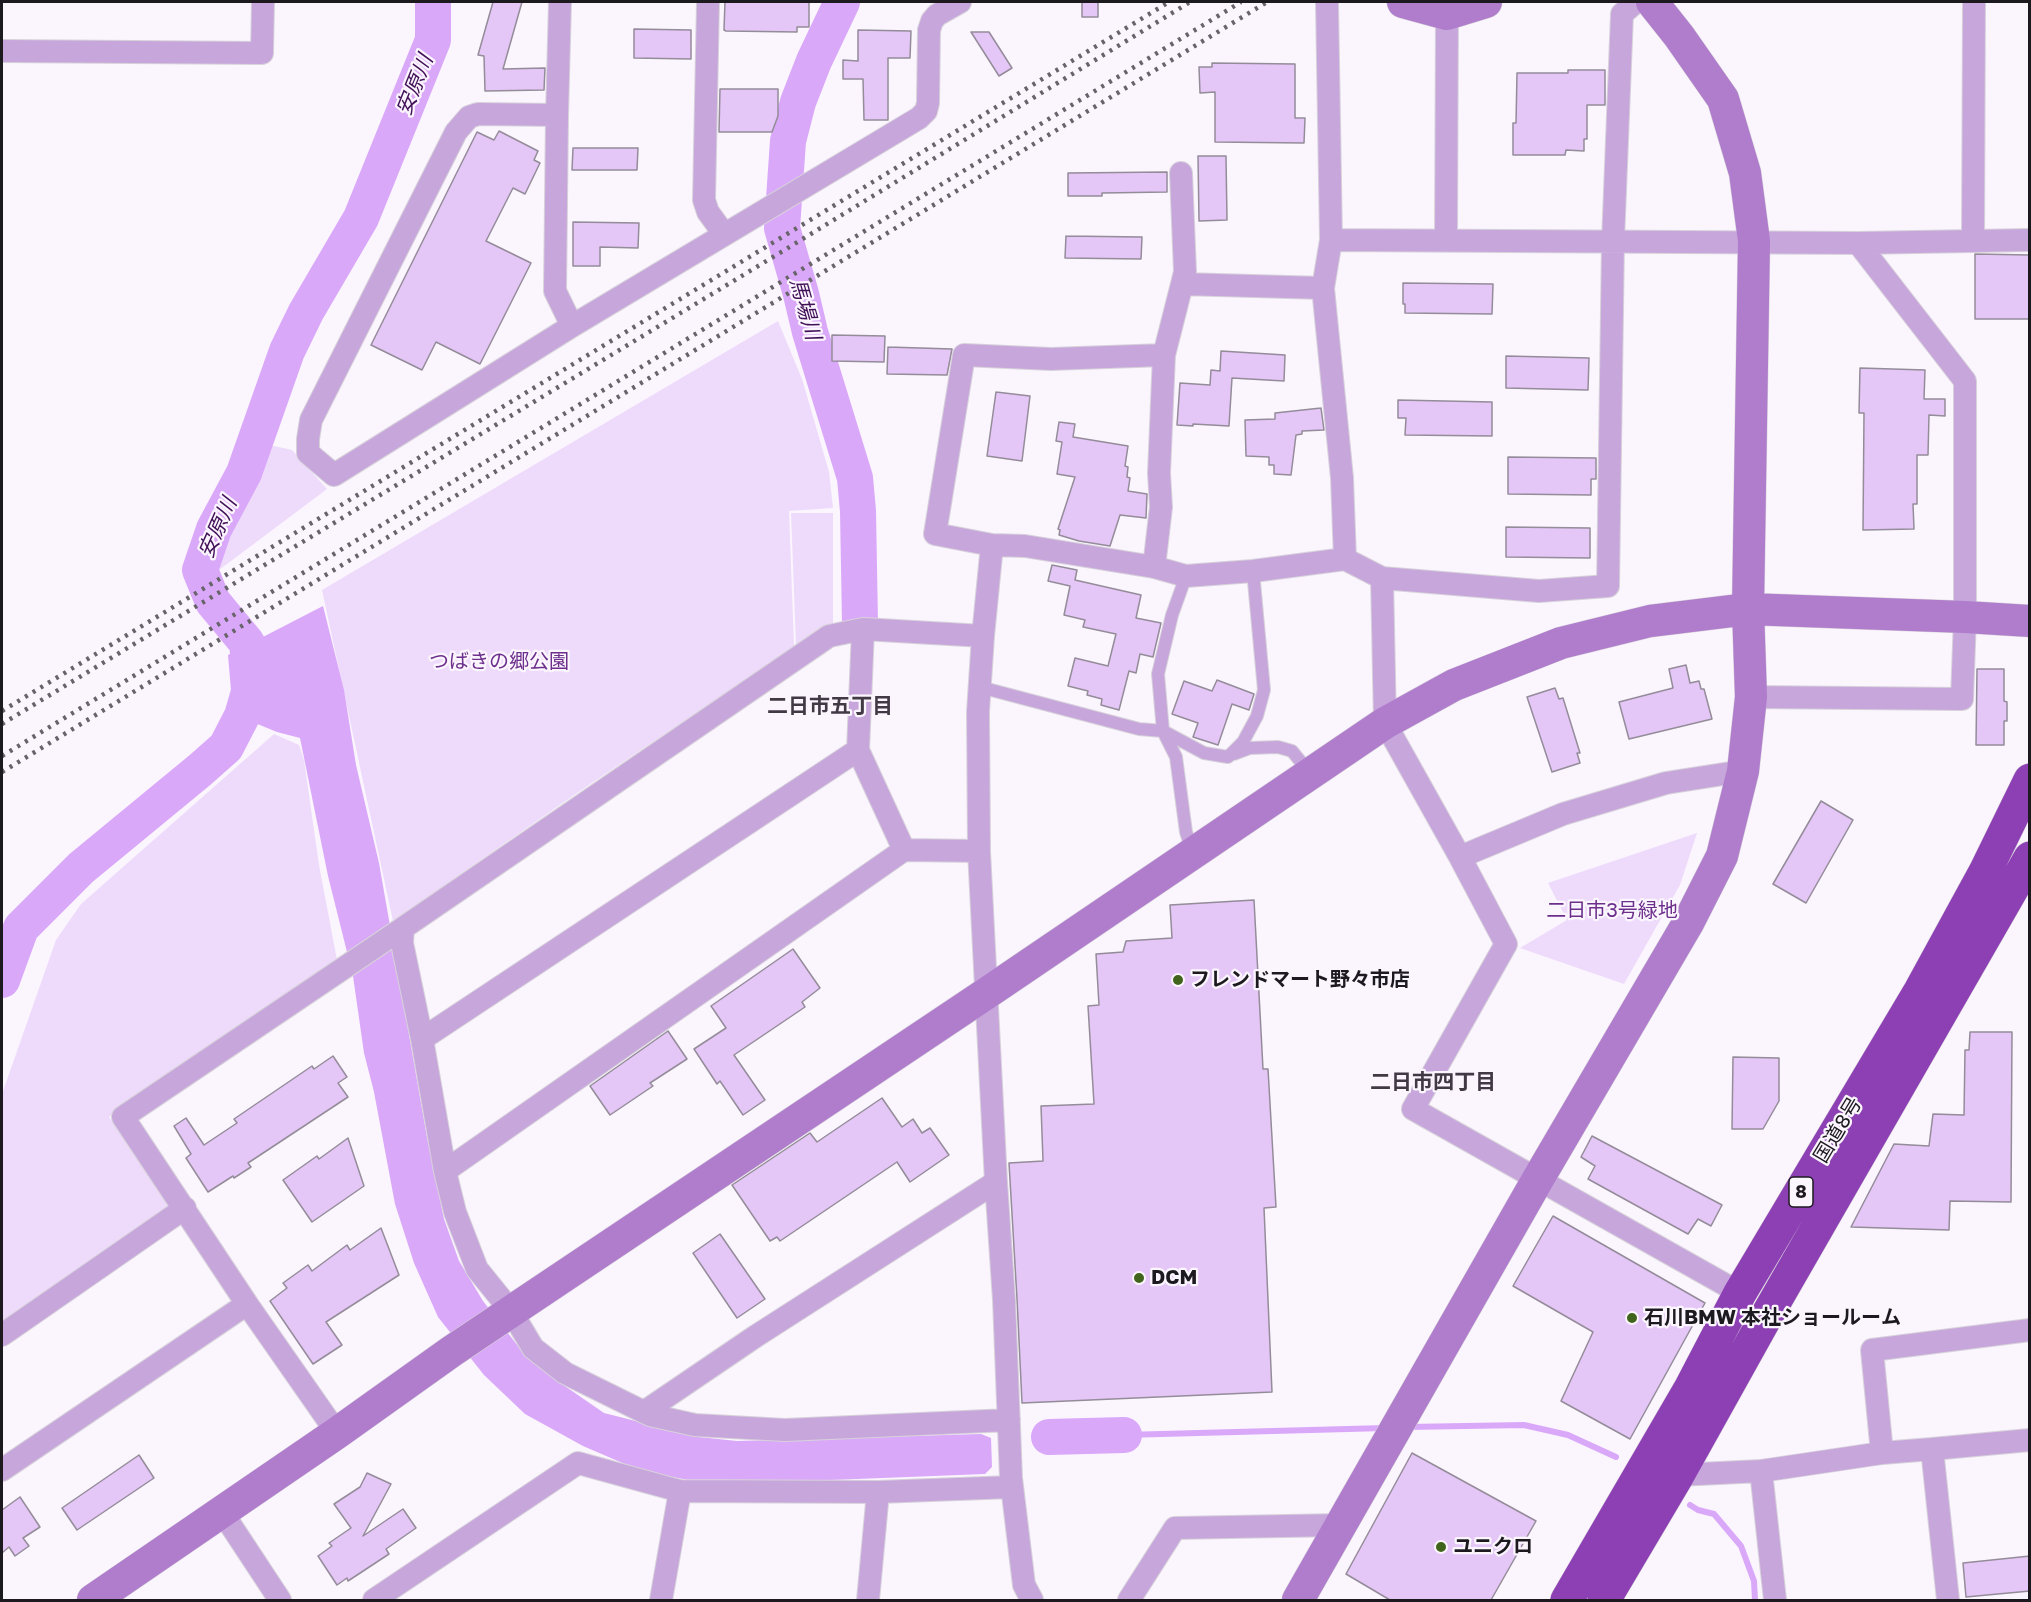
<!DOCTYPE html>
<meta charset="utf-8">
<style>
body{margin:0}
#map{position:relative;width:2031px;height:1602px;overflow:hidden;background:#fbf5fe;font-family:"Golos Text",sans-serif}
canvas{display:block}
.frame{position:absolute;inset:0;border:3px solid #1d1a1f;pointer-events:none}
</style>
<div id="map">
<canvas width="2031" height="1602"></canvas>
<div class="frame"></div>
</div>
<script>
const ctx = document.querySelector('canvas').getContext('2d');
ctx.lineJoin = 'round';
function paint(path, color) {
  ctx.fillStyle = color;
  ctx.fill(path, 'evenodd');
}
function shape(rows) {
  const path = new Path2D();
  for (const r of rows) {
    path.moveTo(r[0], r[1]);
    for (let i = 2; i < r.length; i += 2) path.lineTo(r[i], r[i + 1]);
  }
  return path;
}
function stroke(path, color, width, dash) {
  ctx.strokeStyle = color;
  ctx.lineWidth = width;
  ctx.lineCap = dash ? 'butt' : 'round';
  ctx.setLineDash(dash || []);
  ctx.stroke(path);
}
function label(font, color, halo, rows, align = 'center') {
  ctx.font = font + ' "Golos Text","Noto Sans JP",sans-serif';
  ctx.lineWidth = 4.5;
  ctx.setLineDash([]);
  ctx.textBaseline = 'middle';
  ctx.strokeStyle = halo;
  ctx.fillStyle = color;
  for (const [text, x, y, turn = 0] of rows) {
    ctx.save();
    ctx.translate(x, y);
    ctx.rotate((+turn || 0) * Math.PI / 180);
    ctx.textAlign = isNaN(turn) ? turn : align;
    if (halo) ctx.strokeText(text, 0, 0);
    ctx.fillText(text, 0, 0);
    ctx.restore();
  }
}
const green = shape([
 [778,321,802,379,814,420,829,472,833,508,789,511,794,647,577,793,393,921,322,590],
 [265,444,292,450,327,489,215,573,216,550,251,484],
 [791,513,833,513,833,625,796,645],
 [274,734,299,745,304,760,319,865,337,960,109,1117,166,1199,168,1212,2,1324,2,1094,56,940,81,904],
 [1697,833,1680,885,1624,984,1520,948,1567,920,1548,883]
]);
const water = shape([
 [323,606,344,690,356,765,379,863,427,1137,444,1219,459,1261,483,1301,525,1355,559,1382,604,1413,699,1437,737,1441,981,1434,991,1438,992,1467,985,1474,754,1483,688,1480,641,1471,583,1446,525,1414,484,1375,438,1317,414,1263,395,1204,374,1092,364,1053,353,976,328,876,300,738,277,732,233,714,228,655]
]);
const stream = shape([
 [1407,1427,1524,1425,1568,1435,1616,1457],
 [1124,1435,1385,1428],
 [1690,1505,1698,1510,1714,1514,1741,1546,1754,1581,1755,1600]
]);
const river = shape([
 [842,2,814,61,798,102,788,141,782,228,801,294,810,332,855,478,858,511,860,623],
 [2,980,21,928,81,868,200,770,226,747,242,716,251,685,247,643,213,602,200,570,214,529,244,473,287,351,306,312,361,218,433,40,433,2],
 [1049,1437,1124,1435]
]);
const building = shape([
 [493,2,522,2,503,69,545,68,544,90,485,91,484,56,478,55,493,2],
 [725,2,809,2,809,27,797,27,797,32,726,31,724,30,725,2],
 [1082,2,1098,2,1098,17,1082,17,1082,2],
 [634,29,691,30,691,59,634,58,634,29],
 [858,30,911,31,910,58,888,58,888,120,864,120,863,79,843,79,843,60,858,61,858,30],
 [971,32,989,32,1012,68,999,76,971,32],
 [1212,63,1295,64,1295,118,1305,118,1304,143,1215,142,1215,92,1200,93,1199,67,1212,67,1212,63],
 [1568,70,1605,70,1605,105,1587,105,1587,139,1584,139,1584,151,1566,150,1565,155,1513,155,1513,123,1516,123,1517,73,1568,73,1568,70],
 [720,89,778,89,778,116,772,132,719,132,720,89],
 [499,131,538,151,534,160,540,163,525,194,513,188,486,241,531,263,480,364,436,342,422,370,371,345,477,132,494,140,499,131],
 [573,148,638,148,637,170,572,170,573,148],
 [1198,156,1226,156,1227,220,1199,221,1198,156],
 [1167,172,1167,192,1102,193,1102,196,1068,196,1068,173,1167,172],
 [573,222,639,223,638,248,600,247,600,266,573,266,573,222],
 [1066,236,1142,237,1141,259,1065,258,1066,236],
 [1975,254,2030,255,2030,319,1975,319,1975,254],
 [1403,283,1493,284,1492,314,1405,313,1405,304,1403,304,1403,283],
 [832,335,885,336,884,362,832,361,832,335],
 [888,347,952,349,947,375,887,374,888,347],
 [1221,351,1285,355,1284,381,1232,378,1229,426,1193,424,1193,426,1177,425,1180,383,1210,385,1211,370,1220,371,1221,351],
 [1506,356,1589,358,1588,390,1506,388,1506,356],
 [1860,368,1925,370,1924,399,1945,399,1945,416,1929,415,1928,455,1917,455,1917,504,1913,504,1914,529,1863,530,1864,413,1859,413,1860,368],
 [996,392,1030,396,1022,461,987,456,996,392],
 [1398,400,1492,402,1492,436,1405,435,1406,418,1398,418,1398,400],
 [1321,408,1324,430,1302,431,1302,434,1296,435,1291,475,1274,474,1274,465,1269,465,1269,457,1246,456,1245,420,1275,419,1275,413,1321,408],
 [1059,422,1075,424,1073,437,1128,446,1125,466,1128,467,1127,477,1130,478,1128,491,1147,494,1146,518,1120,515,1110,546,1079,541,1059,535,1060,530,1058,529,1075,477,1057,474,1062,442,1056,441,1059,422],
 [1508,457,1596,458,1596,479,1591,479,1591,495,1508,494,1508,457],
 [1506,527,1590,528,1590,558,1506,557,1506,527],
 [1052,565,1077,570,1075,580,1141,595,1136,618,1161,623,1153,657,1140,654,1136,673,1129,671,1119,710,1101,705,1102,699,1087,695,1088,691,1068,686,1075,658,1108,666,1116,634,1083,627,1085,620,1064,615,1070,586,1048,581,1052,565],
 [1686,665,1690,683,1699,681,1701,689,1704,689,1712,719,1629,739,1619,702,1673,688,1669,669,1686,665],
 [1977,669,2004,669,2004,701,2007,702,2007,721,2004,721,2004,745,1976,745,1977,669],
 [1217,680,1254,694,1249,710,1232,704,1218,745,1193,737,1198,723,1172,714,1184,681,1212,691,1217,680],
 [1555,688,1559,699,1563,698,1580,753,1577,753,1580,763,1552,772,1527,697,1555,688],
 [1821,801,1853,820,1806,903,1773,884,1821,801],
 [1254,900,1263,1069,1268,1069,1276,1207,1264,1208,1272,1392,1022,1403,1017,1299,1009,1163,1043,1161,1041,1106,1094,1104,1088,1006,1099,1005,1096,954,1123,952,1126,941,1172,938,1170,905,1254,900],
 [793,949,820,988,802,1002,805,1007,734,1055,765,1100,743,1115,720,1081,717,1084,694,1049,726,1028,711,1006,793,949],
 [668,1031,687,1059,650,1083,653,1086,610,1115,590,1086,668,1031],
 [1970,1032,2012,1032,2011,1202,1950,1201,1949,1230,1851,1227,1894,1144,1929,1146,1933,1114,1964,1115,1965,1050,1969,1050,1970,1032],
 [333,1056,347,1077,338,1083,348,1097,248,1163,251,1167,234,1178,233,1176,208,1192,186,1158,191,1154,174,1126,186,1118,204,1145,237,1123,234,1119,312,1066,314,1069,333,1056],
 [1733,1057,1779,1058,1779,1101,1763,1129,1732,1129,1733,1057],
 [882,1098,902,1127,913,1119,922,1133,930,1128,949,1155,910,1182,897,1162,780,1241,777,1237,770,1241,732,1185,810,1133,817,1142,882,1098],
 [1592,1136,1722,1205,1711,1226,1698,1219,1688,1234,1588,1179,1595,1166,1581,1157,1592,1136],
 [348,1138,364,1186,312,1222,283,1180,317,1156,319,1159,348,1138],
 [1553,1216,1705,1303,1630,1439,1561,1401,1593,1332,1513,1286,1553,1216],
 [381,1228,399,1275,326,1322,342,1345,313,1364,270,1301,287,1288,283,1283,308,1265,312,1271,347,1245,350,1250,381,1228],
 [720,1234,765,1299,737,1318,693,1253,720,1234],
 [1412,1453,1536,1521,1491,1600,1390,1600,1346,1574,1412,1453],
 [139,1455,154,1478,77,1530,62,1508,139,1455],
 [367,1473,391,1484,363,1536,403,1509,416,1528,386,1549,389,1554,348,1581,347,1578,337,1585,318,1556,332,1546,329,1543,351,1528,334,1504,360,1487,367,1473],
 [20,1497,40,1527,23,1538,29,1546,15,1556,9,1547,2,1553,2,1510,20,1497],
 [2030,1556,2030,1591,1966,1597,1963,1563,2030,1556]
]);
const lane = shape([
 [1186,576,1172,615,1158,674,1163,731,1176,757,1186,832,1193,853],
 [980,687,1139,729,1163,731,1204,753,1228,757,1243,742,1257,716,1264,690,1253,571],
 [1234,754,1250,748,1278,747,1292,751,1309,772]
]);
const street = shape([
 [560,2,557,115,478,114,469,117,456,132,311,420,308,439,308,453,334,475,572,326,919,118,926,111,928,103,929,30,932,21,937,15,960,2],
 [708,2,704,200,708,212,724,234],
 [2,51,262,53,263,2],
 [557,115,555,291,572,326],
 [1181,173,1185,272,1182,284],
 [1331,240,1858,243],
 [1446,240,1447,14],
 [1973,240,1974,2],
 [1323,288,1342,478,1345,559],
 [992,545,935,534,964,355,1051,359,1164,355],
 [1154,567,1161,507,1159,473,1164,355,1182,284,1323,288,1331,240,1327,2],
 [1382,578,1385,723,1460,857,1506,944,1413,1109,1740,1293],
 [983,636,863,629,858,750,904,850,445,1171,455,1212,477,1269,511,1311,533,1348,565,1373,650,1415,695,1425,785,1430,1009,1420],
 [1751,697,1962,699,1965,617,1965,381,1858,243,2030,240],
 [904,850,979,851],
 [1460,857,1563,814,1666,783,1743,771],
 [422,1039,858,750],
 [445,1171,422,1039,402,943,403,928,829,636,863,629],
 [2,1335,185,1208],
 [644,1412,756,1336,996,1182],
 [337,1433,247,1304,123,1117,403,928],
 [1882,1453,1872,1350,2030,1330],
 [2,1470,247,1304],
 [1761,1471,1882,1453,1932,1449],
 [1678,1475,1761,1471,1775,1600],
 [222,1512,280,1600],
 [374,1600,578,1463,680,1491,878,1492,1012,1487],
 [661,1600,680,1491],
 [868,1600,878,1492],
 [1032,1600,1024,1585,1011,1478,1004,1300,996,1182,979,851,978,712,983,636,992,545,1025,546,1154,567,1186,576,1253,571,1345,559,1382,578,1539,591,1608,586,1613,241,1622,14,1636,2],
 [1129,1600,1175,1528,1341,1525],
 [1948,1600,1932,1449,2030,1440]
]);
const secondary = shape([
 [1403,2,1447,14,1486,2],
 [93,1600,337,1433,452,1351,987,993,1385,723,1454,685,1561,643,1650,621,1748,609,1965,617,2030,621],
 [1298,1600,1538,1179,1688,923,1722,856,1743,771,1751,697,1748,609,1754,241,1745,173,1723,99,1679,36,1652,2]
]);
const highway = shape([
 [1567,1600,1691,1387,1740,1293,1920,991,1985,872,2030,780],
 [1604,1600,1678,1475,1766,1317,2030,858]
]);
const rail = shape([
 [2,711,1169,2],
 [2,724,778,254,1190,2],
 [2,756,1241,2],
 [2,772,1267,2]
]);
const markers = [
 [1178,980,6,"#41641c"],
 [1139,1278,6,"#41641c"],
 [1632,1318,6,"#41641c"],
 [1441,1547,6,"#41641c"]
];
const shields = [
 [1801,1192,24]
];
const shieldNames = [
 ["8",1801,1192]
];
const parkNames = [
 ["つばきの郷公園",499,662],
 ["二日市3号緑地",1612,911]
];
const poiNames = [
 ["フレンドマート野々市店",1190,980],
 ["DCM",1151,1278],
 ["石川BMW 本社ショールーム",1644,1318],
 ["ユニクロ",1453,1547]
];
const streetNames = [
 ["国道8号",1838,1130,-59]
];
const waterNames = [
 ["安原川",415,85,-68],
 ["馬場川",805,309,74],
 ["安原川",218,528,-66]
];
const neighbourhoodNames = [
 ["二日市五丁目",830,706],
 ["二日市四丁目",1433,1082]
];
paint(green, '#eedbfb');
paint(water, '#daa8f9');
stroke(stream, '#daa8f9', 6);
stroke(river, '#daa8f9', 36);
paint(building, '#e4c6f7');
stroke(building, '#948c99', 1.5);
stroke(lane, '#d7d2da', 14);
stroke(street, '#d7d2da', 24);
stroke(secondary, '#d7d2da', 33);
stroke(highway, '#d7d2da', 34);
stroke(lane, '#c7a6dc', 12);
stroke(street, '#c7a6dc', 22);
stroke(secondary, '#af7dcc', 32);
stroke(highway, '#8d40b4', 33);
stroke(rail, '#676369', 4.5, [3, 6]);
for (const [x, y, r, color] of markers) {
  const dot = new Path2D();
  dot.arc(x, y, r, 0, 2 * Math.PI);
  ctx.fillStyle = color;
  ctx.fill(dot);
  stroke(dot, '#fbf5fe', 2);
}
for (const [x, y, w] of shields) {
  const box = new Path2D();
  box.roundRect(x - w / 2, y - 15, w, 30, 4.5);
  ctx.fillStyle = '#fbf5fe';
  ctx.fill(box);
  stroke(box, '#1d1a1f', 1.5);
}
label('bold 18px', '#1d1a1f', null, shieldNames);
label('20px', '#6c2f8c', '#fbf5fe', parkNames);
label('bold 20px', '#1d1a1f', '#fbf5fe', poiNames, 'left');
label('20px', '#1d1a1f', '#fbf5fe', streetNames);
label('italic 21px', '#411158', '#fbf5fe', waterNames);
label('bold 21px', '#413a45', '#fbf5fe', neighbourhoodNames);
</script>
